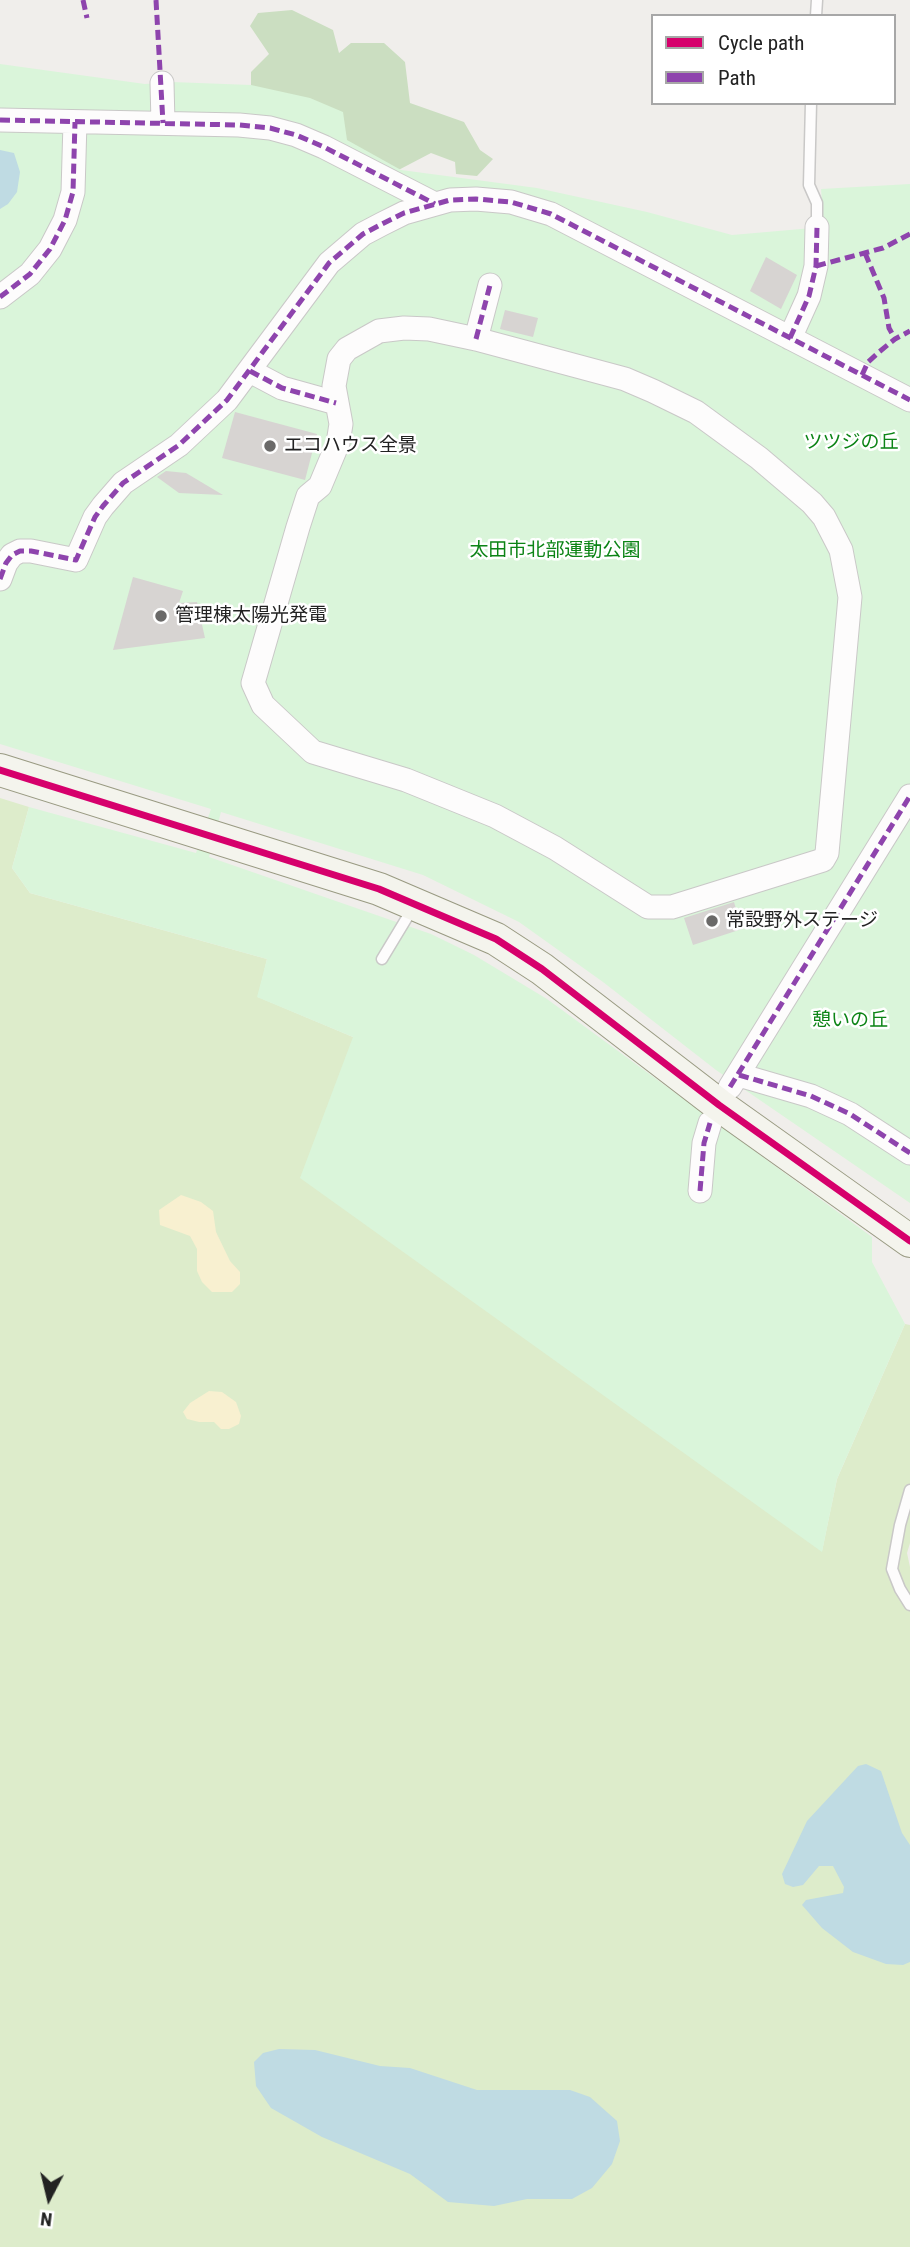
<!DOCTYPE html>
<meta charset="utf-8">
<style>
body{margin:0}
#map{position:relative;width:910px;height:2247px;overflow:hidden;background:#f0eeeb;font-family:"Roboto Condensed",sans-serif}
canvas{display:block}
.legend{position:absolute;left:651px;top:14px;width:245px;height:91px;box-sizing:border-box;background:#fff;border:2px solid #a7a7a7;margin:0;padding:9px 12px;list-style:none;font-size:21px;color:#222}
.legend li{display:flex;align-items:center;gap:14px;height:35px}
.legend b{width:35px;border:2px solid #a7a7a7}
.north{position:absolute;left:14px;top:2163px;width:70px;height:70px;-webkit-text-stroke:5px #fff;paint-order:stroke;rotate:187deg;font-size:19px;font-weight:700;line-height:28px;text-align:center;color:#222}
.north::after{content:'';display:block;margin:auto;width:24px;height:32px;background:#222;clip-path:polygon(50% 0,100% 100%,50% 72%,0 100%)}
</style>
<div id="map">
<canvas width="910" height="2247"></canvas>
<ul class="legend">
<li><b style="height:9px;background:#d6006c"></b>Cycle path</li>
<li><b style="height:9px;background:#8e44ad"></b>Path</li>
</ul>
<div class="north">N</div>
</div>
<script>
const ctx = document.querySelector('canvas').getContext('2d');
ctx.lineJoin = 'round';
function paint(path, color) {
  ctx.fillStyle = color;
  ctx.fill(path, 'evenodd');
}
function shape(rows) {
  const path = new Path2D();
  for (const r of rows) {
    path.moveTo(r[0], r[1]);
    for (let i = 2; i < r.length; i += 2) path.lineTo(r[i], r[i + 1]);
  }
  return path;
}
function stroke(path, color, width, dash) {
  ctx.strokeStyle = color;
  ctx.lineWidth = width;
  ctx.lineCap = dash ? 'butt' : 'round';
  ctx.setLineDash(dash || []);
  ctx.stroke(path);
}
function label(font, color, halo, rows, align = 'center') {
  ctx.font = font + ' "Roboto Condensed","Noto Sans JP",sans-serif';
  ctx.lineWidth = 5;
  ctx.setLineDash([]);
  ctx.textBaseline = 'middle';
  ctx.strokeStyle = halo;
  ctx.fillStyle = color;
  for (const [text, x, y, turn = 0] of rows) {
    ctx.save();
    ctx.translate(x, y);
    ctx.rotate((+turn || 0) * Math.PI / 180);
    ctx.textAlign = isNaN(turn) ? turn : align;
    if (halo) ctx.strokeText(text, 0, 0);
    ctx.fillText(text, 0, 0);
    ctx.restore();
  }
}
const grass = shape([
 [0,798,29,807,12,868,30,893,267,959,258,997,353,1037,822,1551,837,1479,905,1324,910,1325,910,1543,907,1553,910,1567,910,2247,0,2247]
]);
const forest = shape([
 [292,10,333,30,339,53,351,43,384,43,405,62,410,103,464,122,480,150,493,159,477,176,456,174,455,162,431,153,387,176,162,96,251,85,251,72,269,54,250,26,258,13]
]);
const sand = shape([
 [181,1195,201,1202,213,1211,216,1232,230,1261,240,1272,240,1284,232,1292,212,1292,202,1282,197,1271,197,1249,190,1236,160,1225,159,1210],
 [209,1391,222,1392,236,1402,241,1416,239,1424,229,1429,221,1429,214,1422,199,1422,187,1419,183,1412,190,1403]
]);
const park = shape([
 [0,64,145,84,172,82,251,85,310,98,343,112,347,140,401,170,537,188,647,212,732,235,824,227,821,189,910,184,910,1203,716,1070,603,982,519,922,423,875,221,812,209,857,431,934,474,955,547,999,872,1237,872,1262,905,1324,837,1479,822,1552,300,1178,353,1037,257,997,267,959,30,893,12,868,29,807,196,853,211,809,0,744]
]);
const water = shape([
 [0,150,14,153,20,172,17,192,8,204,0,209],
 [866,1764,881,1771,902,1833,910,1845,910,1962,903,1965,886,1964,853,1952,822,1928,802,1905,806,1900,843,1893,844,1887,833,1866,819,1866,803,1885,793,1887,785,1884,782,1874,807,1821,858,1766],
 [279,2049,315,2050,380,2066,410,2068,477,2090,570,2090,590,2097,617,2121,620,2141,612,2164,592,2188,572,2199,527,2199,494,2206,448,2202,410,2174,322,2137,271,2108,256,2086,254,2062,263,2053]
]);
const building = shape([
 [766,257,797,275,781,309,750,291],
 [505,310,538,318,533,337,500,329],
 [235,412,317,434,305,480,222,458],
 [166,471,186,473,223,495,179,493,157,477],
 [133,577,183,591,179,603,197,602,205,638,113,650],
 [734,902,742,929,693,945,684,918]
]);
const lane = shape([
 [816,16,817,0],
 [811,103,809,185,817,203,817,227],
 [382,959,414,906],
 [910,1490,900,1525,892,1569,900,1589,910,1605]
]);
const street = shape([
 [162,83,163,123],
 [0,120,239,125,270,128,296,135,324,147,435,204],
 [0,297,30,274,50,249,65,220,73,192,75,122],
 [404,328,429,329,476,339,625,379,653,391,696,412,759,458,812,503,824,517,841,550,850,597,827,853,823,860,672,907,648,907,555,848,495,816,406,780,313,752,263,705,253,683,298,527,308,496,320,486,338,443,341,424,334,386,339,359,347,349,379,331,404,328],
 [790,338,809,296,816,266,817,227],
 [476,339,490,285],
 [250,371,282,388,336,403],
 [0,579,6,563,12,555,20,551,31,551,76,560,95,517,103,506,123,483,179,445,227,400,329,263,363,234,382,224,404,213,450,200,476,199,511,202,551,214,910,400],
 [739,1075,811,1096,850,1114,910,1153],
 [730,1087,910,796],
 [700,1191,704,1143,710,1123]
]);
const secondary = shape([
 [0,770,379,889,496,939,542,969,719,1105,910,1241]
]);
const quiet = shape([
 [83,0,87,18],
 [156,0,163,123],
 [0,120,239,125,270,128,296,135,324,147,435,204],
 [865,253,884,298,889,328,895,339],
 [816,266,883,248,910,234],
 [0,297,30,274,50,249,65,220,73,192,75,122],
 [790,338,809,296,816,266,817,227],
 [476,339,490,285],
 [250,371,282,388,336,403],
 [862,375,868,362,879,352,895,339,910,331],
 [0,579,6,563,12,555,20,551,31,551,76,560,95,517,103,506,123,483,179,445,227,400,329,263,363,234,382,224,404,213,450,200,476,199,511,202,551,214,910,400],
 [739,1075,811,1096,850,1114,910,1153],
 [730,1087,910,796],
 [700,1191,704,1143,710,1123]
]);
const cycleway = shape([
 [0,770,379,889,496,939,542,969,719,1105,910,1241]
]);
const markers = [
 [270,446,7,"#6a6968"],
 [161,616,7,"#6a6968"],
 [712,921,7,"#6a6968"]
];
const parkNames = [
 ["ツツジの丘",851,443],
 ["太田市北部運動公園",555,551],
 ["憩いの丘",850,1021]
];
const poiNames = [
 ["エコハウス全景",284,446],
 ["管理棟太陽光発電",175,616],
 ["常設野外ステージ",726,921]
];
paint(grass, '#ddeccb');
paint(forest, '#cbdec1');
paint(sand, '#f8f0d0');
paint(park, '#daf5da');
paint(water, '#bfdbe3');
paint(building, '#d7d4d2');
stroke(lane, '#c9c8c7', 13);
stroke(street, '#c9c8c7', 25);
stroke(secondary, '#999a82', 34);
stroke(lane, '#fdfcfc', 10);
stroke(street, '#fdfcfc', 23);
stroke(secondary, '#f4f4ed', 32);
stroke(quiet, '#8e44ad', 5, [10, 5]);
stroke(cycleway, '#d6006c', 7);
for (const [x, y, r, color] of markers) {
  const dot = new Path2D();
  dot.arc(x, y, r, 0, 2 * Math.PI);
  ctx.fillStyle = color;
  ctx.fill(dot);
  stroke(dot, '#fff', 2.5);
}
label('19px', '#0c8416', '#fff', parkNames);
label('19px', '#222', '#fff', poiNames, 'left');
</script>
